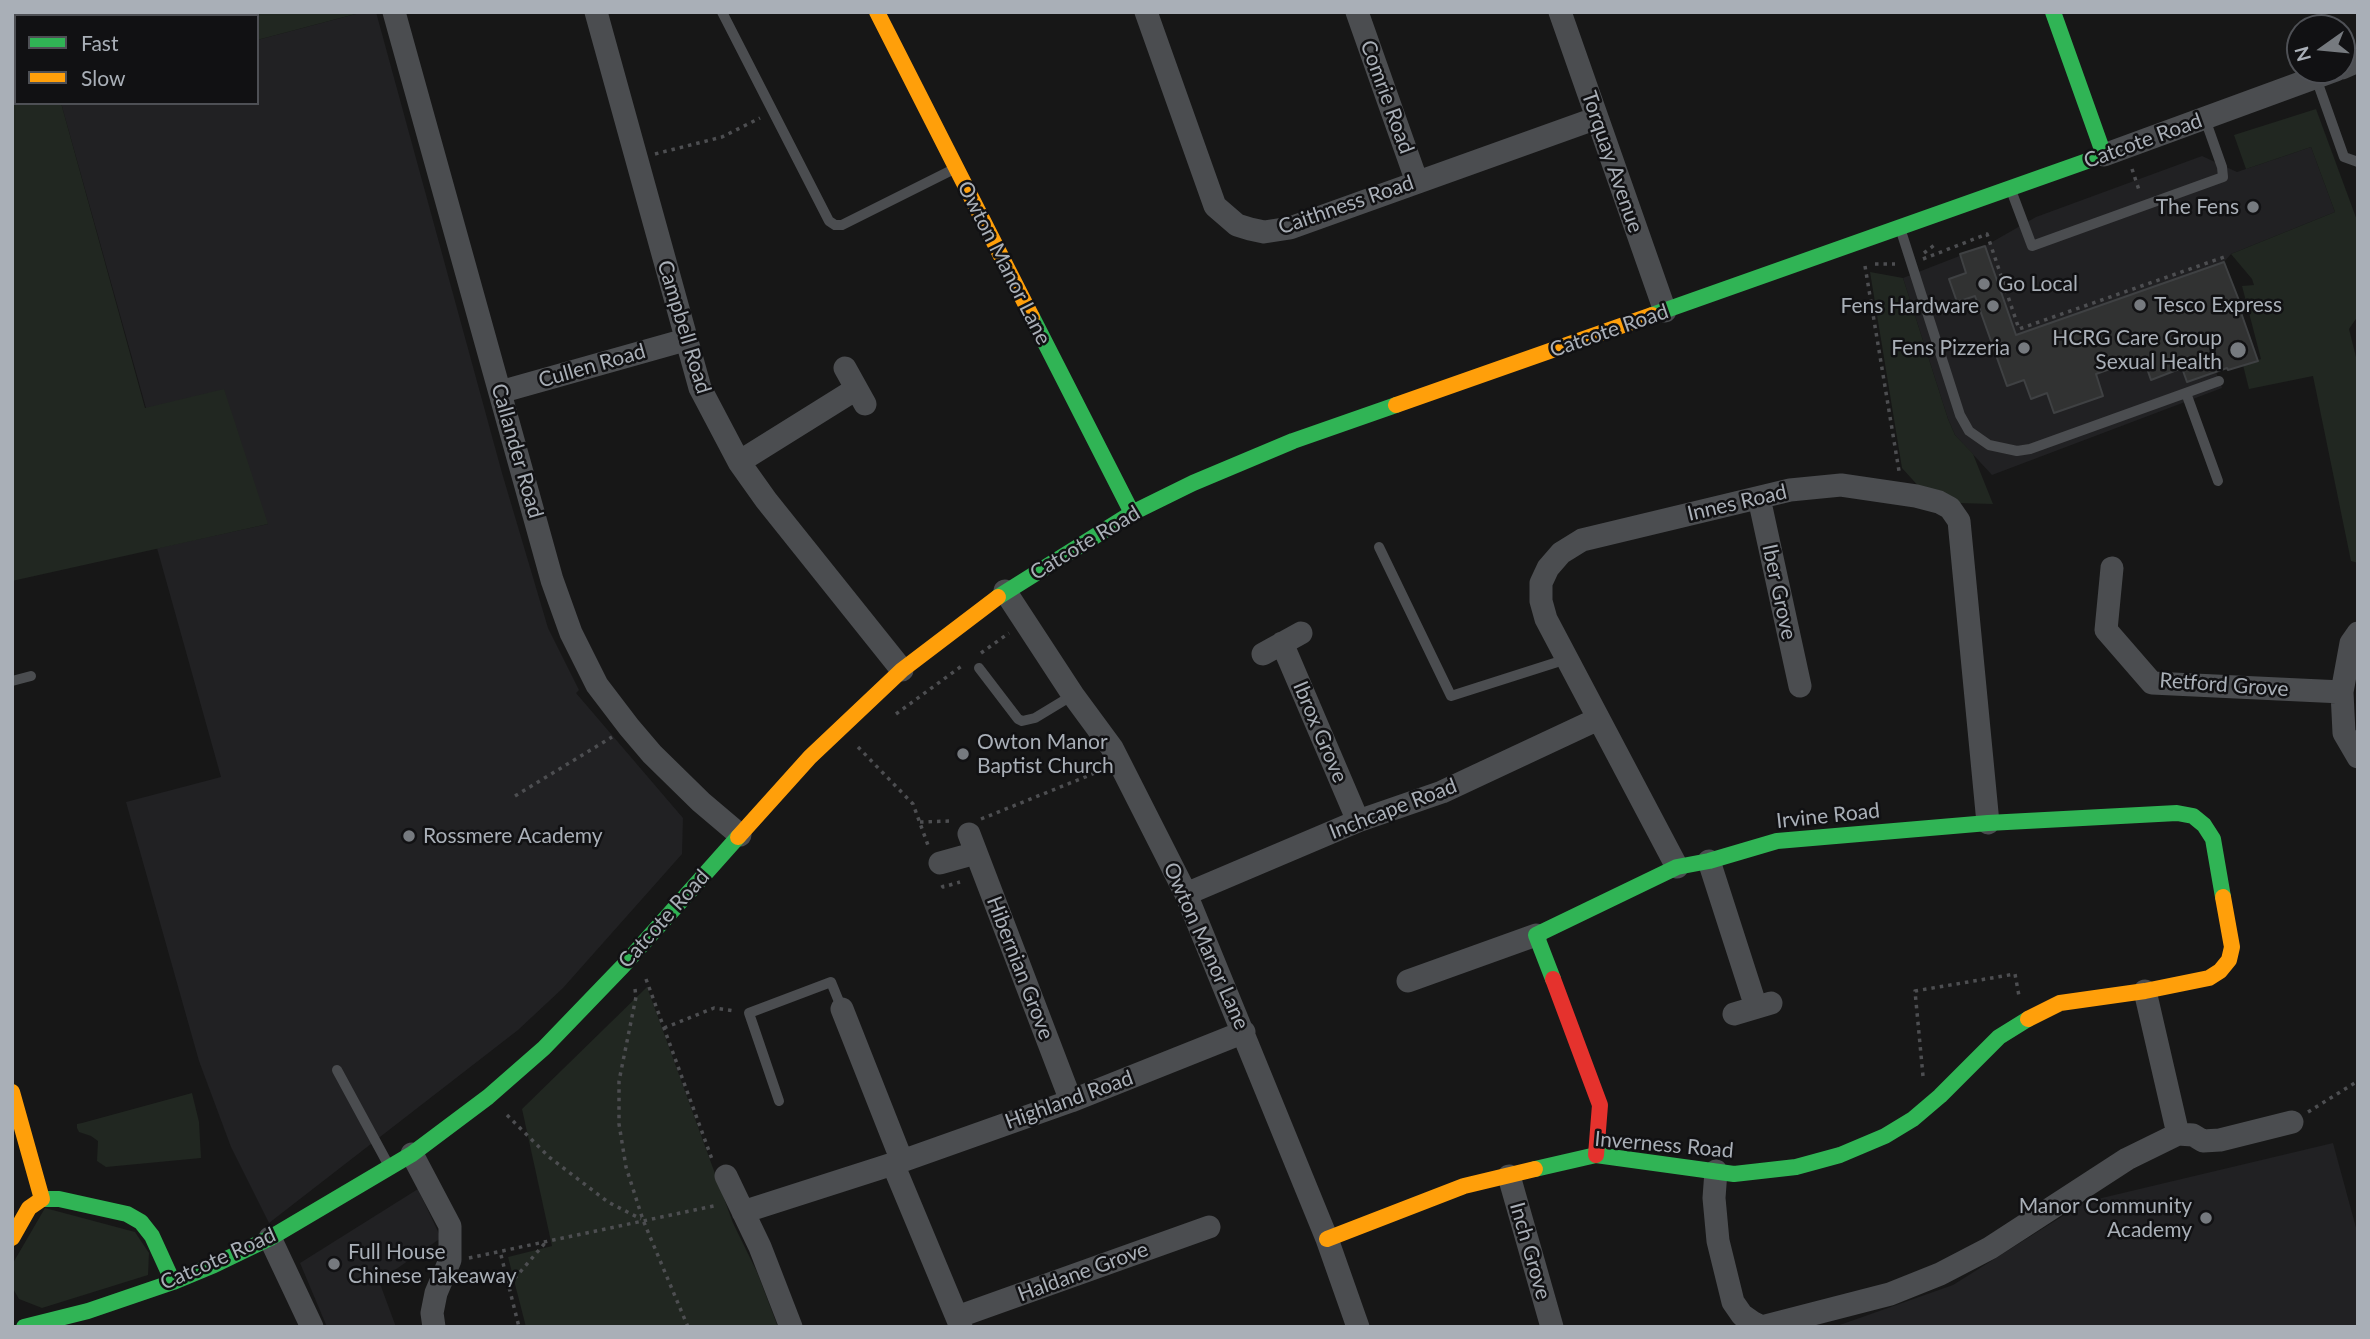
<!DOCTYPE html>
<style>
body{margin:0}
#map{position:relative;width:2370px;height:1339px;overflow:hidden;background:#171717;font-family:Lato,sans-serif}
canvas{display:block}
.frame{position:absolute;inset:0;border:14px solid #a9afb7;pointer-events:none}
.legend{position:absolute;left:14px;top:14px;width:245px;height:91px;box-sizing:border-box;background:#111113;border:2px solid #4e5055;margin:0;padding:9px 12px;list-style:none;font-size:21px;color:#a9afb7}
.legend li{display:flex;align-items:center;gap:14px;height:35px}
.legend b{width:35px;border:2px solid #4e5055}
.north{position:absolute;left:2286px;top:14px;width:70px;height:70px;box-sizing:border-box;background:#111113;border:2px solid #4e5055;border-radius:50%;rotate:255deg;font-size:19px;font-weight:700;line-height:28px;text-align:center;color:#a9afb7}
.north::after{content:'';display:block;margin:auto;width:24px;height:32px;background:#767a7f;clip-path:polygon(50% 0,100% 100%,50% 72%,0 100%)}
</style>
<div id="map">
<canvas width="2370" height="1339"></canvas>
<div class="frame"></div>
<ul class="legend">
<li><b style="height:9px;background:#30b455"></b>Fast</li>
<li><b style="height:9px;background:#ff9f0a"></b>Slow</li>
</ul>
<div class="north">N</div>
</div>
<script>
const ctx = document.querySelector('canvas').getContext('2d');
ctx.lineJoin = 'round';
function paint(path, color) {
  ctx.fillStyle = color;
  ctx.fill(path, 'evenodd');
}
function shape(rows) {
  const path = new Path2D();
  for (const r of rows) {
    path.moveTo(r[0], r[1]);
    for (let i = 2; i < r.length; i += 2) path.lineTo(r[i], r[i + 1]);
  }
  return path;
}
function stroke(path, color, width, dash) {
  ctx.strokeStyle = color;
  ctx.lineWidth = width;
  ctx.lineCap = dash ? 'butt' : 'round';
  ctx.setLineDash(dash || []);
  ctx.stroke(path);
}
function label(font, color, halo, rows, align = 'center') {
  ctx.font = font + ' Lato,sans-serif';
  ctx.lineWidth = 5;
  ctx.setLineDash([]);
  ctx.textBaseline = 'middle';
  ctx.strokeStyle = halo;
  ctx.fillStyle = color;
  for (const [text, x, y, turn = 0] of rows) {
    ctx.save();
    ctx.translate(x, y);
    ctx.rotate((+turn || 0) * Math.PI / 180);
    ctx.textAlign = isNaN(turn) ? turn : align;
    if (halo) ctx.strokeText(text, 0, 0);
    ctx.fillText(text, 0, 0);
    ctx.restore();
  }
}
const built = shape([
 [363,12,376,12,502,473,548,628,579,690,576,693,683,818,682,854,563,988,518,1030,269,1223,231,1147,199,1061,126,802,221,777,157,548,268,524,146,408,61,103,257,103,257,40],
 [2311,147,2335,212,2231,254,2224,262,2240,303,2196,319,2222,388,1992,475,1955,435,1948,419,1903,278,1985,246,2036,217,2202,156,2237,172],
 [2333,1143,2358,1235,2358,1327,1834,1327,1953,1285,2085,1202],
 [418,1189,441,1238,379,1281,396,1327,327,1327,300,1263]
]);
const green = shape([
 [12,12,363,12,257,40,257,16,16,16,16,103,61,103,145,408,224,389,268,524,12,581],
 [2316,109,2358,223,2358,316,2349,329,2358,365,2358,563,2351,561,2313,376,2249,389,2243,365,2261,359,2242,286,2254,285,2252,279,2231,254,2335,212,2311,147,2246,169,2234,135],
 [1870,272,1903,278,1948,419,1955,435,1973,454,1993,504,1958,503,1921,489,1902,468],
 [647,987,733,1223,757,1272,778,1327,526,1327,508,1257,552,1246,522,1109],
 [192,1093,199,1122,201,1158,106,1167,97,1161,98,1141,91,1136,79,1132,77,1128,77,1124,82,1123],
 [45,1208,135,1232,149,1253,148,1275,42,1308,19,1299,12,1287,13,1263]
]);
const building = shape([
 [1985,246,2016,335,2224,262,2240,303,2238,304,2258,361,2228,370,2227,368,2187,382,2182,368,2151,380,2143,357,2096,374,2103,396,2054,413,2047,393,2031,399,2024,380,2007,386,1975,296,1957,302,1949,279,1966,273,1960,254,1985,246]
]);
const path = shape([
 [655,154,722,137,760,118],
 [2132,169,2140,193],
 [1924,253,1937,243],
 [1923,259,1987,234,2019,329,2227,256],
 [1875,264,1895,264],
 [1865,266,1899,471],
 [981,653,1009,633],
 [896,714,963,665],
 [858,747,913,804,929,848],
 [515,796,612,737],
 [981,819,1100,771],
 [920,822,952,821],
 [942,885,943,887,960,882],
 [646,979,713,1162],
 [635,989,636,997,619,1081,619,1124,626,1167,643,1220,688,1327],
 [664,1028,714,1008,735,1011],
 [1923,1076,1915,991,2015,974,2019,996],
 [2308,1112,2358,1081],
 [507,1115,549,1157,608,1202,641,1219],
 [501,1255,519,1327],
 [469,1258,718,1205],
 [509,1285,545,1243]
]);
const lane = shape([
 [722,12,829,221,835,225,842,225,954,169],
 [2316,78,2344,157,2358,162],
 [2011,190,2032,246,2223,177,2222,167,2205,119],
 [1901,231,1960,415,1969,431,1989,445,2017,451,2030,449,2219,381],
 [2186,393,2218,481],
 [1379,547,1451,696,1567,659],
 [979,668,1018,719,1022,721,1035,718,1073,695],
 [12,681,31,676],
 [337,1070,389,1166],
 [779,1101,749,1013,831,982,842,1009]
]);
const street = shape([
 [394,12,552,580,571,633,597,685,629,727,652,754,701,802,740,835],
 [596,12,700,388,739,462,766,500,902,670],
 [1146,12,1215,206,1237,225,1250,229,1264,232,1290,228,1597,118],
 [1357,12,1417,182],
 [1560,12,1665,311],
 [2342,68,2358,61],
 [2104,155,2336,70],
 [845,368,865,404],
 [500,392,685,340],
 [739,462,856,389],
 [1759,498,1800,686],
 [2112,568,2106,630,2152,683,2342,692],
 [1005,591,1073,695,1112,748,1186,894,1327,1239,1358,1327],
 [2358,633,2351,643,2342,692,2344,733,2358,757],
 [1282,643,1358,821],
 [1263,654,1301,633],
 [969,834,1071,1101],
 [1709,861,1756,1007],
 [940,863,976,853],
 [1677,867,1546,619,1541,601,1541,583,1548,568,1561,553,1582,540,1790,490,1841,485,1916,496,1939,502,1950,508,1959,521,1988,823],
 [1186,894,1358,821,1442,792,1598,719],
 [1408,981,1536,935],
 [842,1009,902,1161],
 [1734,1014,1771,1003],
 [2178,1134,2193,1135,2203,1141,2220,1140,2292,1122],
 [412,1154,450,1226,450,1260,436,1293,432,1313,434,1327],
 [893,1164,961,1327],
 [1716,1171,1714,1198,1718,1241,1733,1302,1742,1315,1752,1322,1762,1327,1890,1294,1940,1274,1990,1248,2127,1159,2178,1134,2145,991],
 [726,1176,760,1247,791,1327],
 [1509,1176,1552,1327],
 [743,1212,902,1161,1071,1101,1244,1032],
 [270,1238,312,1327],
 [957,1317,1209,1227]
]);
const fast = shape([
 [1652,315,2104,155,2053,12],
 [1032,317,1132,513],
 [998,597,1132,513,1193,483,1293,441,1396,405],
 [1553,979,1536,935,1677,867,1709,861,1777,841,1988,823,2177,813,2193,816,2204,825,2213,839,2223,897],
 [1535,1169,1596,1155,1734,1174,1796,1167,1840,1155,1885,1136,1913,1119,1940,1096,1999,1037,2028,1019],
 [42,1199,59,1199,127,1214,141,1222,152,1236,173,1282],
 [24,1327,88,1311,173,1282,214,1265,270,1238,412,1154,488,1097,544,1048,623,966,738,837]
]);
const slow = shape([
 [877,12,1032,317],
 [1396,405,1652,315],
 [738,837,810,757,902,670,998,597],
 [2028,1019,2060,1003,2145,991,2209,978,2220,971,2229,960,2232,947,2223,897],
 [12,1092,42,1199],
 [12,1238,29,1208,42,1199],
 [1327,1239,1464,1186,1535,1169]
]);
const jam = shape([
 [1553,979,1600,1105,1596,1155]
]);
const markers = [
 [2253,207,7,"#767a7f"],
 [1984,284,7,"#767a7f"],
 [2140,305,7,"#767a7f"],
 [1993,306,7,"#767a7f"],
 [2024,348,7,"#767a7f"],
 [2238,350,9,"#767a7f"],
 [963,754,7,"#767a7f"],
 [409,836,7,"#767a7f"],
 [2206,1218,7,"#767a7f"],
 [334,1264,7,"#767a7f"]
];
const streetNames = [
 ["Comrie Road",1387,97,70],
 ["Catcote Road",2143,141,-20],
 ["Torquay Avenue",1612,162,71],
 ["Caithness Road",1346,205,-19],
 ["Owton Manor Lane",1004,263,63],
 ["Campbell Road",684,327,73],
 ["Catcote Road",1609,331,-19],
 ["Cullen Road",592,366,-16],
 ["Callander Road",517,451,74],
 ["Innes Road",1737,503,-13],
 ["Catcote Road",1085,543,-31],
 ["Iber Grove",1779,592,78],
 ["Retford Grove",2224,685,4],
 ["Ibrox Grove",1320,732,67],
 ["Inchcape Road",1393,809,-21],
 ["Irvine Road",1828,816,-6],
 ["Catcote Road",664,919,-48],
 ["Owton Manor Lane",1206,946,66],
 ["Hibernian Grove",1020,968,69],
 ["Highland Road",1069,1100,-20],
 ["Inverness Road",1664,1145,5],
 ["Inch Grove",1530,1251,74],
 ["Catcote Road",218,1259,-24],
 ["Haldane Grove",1083,1272,-20]
];
const poiNames = [
 ["The Fens",2239,207],
 ["Go Local",1998,284,"left"],
 ["Tesco Express",2154,305,"left"],
 ["Fens Hardware",1979,306],
 ["HCRG Care Group",2222,338],
 ["Sexual Health",2222,362],
 ["Fens Pizzeria",2010,348],
 ["Owton Manor",977,742,"left"],
 ["Baptist Church",977,766,"left"],
 ["Rossmere Academy",423,836,"left"],
 ["Manor Community",2192,1206],
 ["Academy",2192,1230],
 ["Full House",348,1252,"left"],
 ["Chinese Takeaway",348,1276,"left"]
];
paint(built, '#212123');
paint(green, '#212721');
paint(building, '#313232');
stroke(building, '#3f4143', 2);
stroke(path, '#4d4e51', 3.5, [3.5, 5]);
stroke(lane, '#4b4d50', 10);
stroke(street, '#4b4d50', 23);
stroke(fast, '#30b455', 16);
stroke(slow, '#ff9f0a', 16);
stroke(jam, '#e5322d', 16);
for (const [x, y, r, color] of markers) {
  const dot = new Path2D();
  dot.arc(x, y, r, 0, 2 * Math.PI);
  ctx.fillStyle = color;
  ctx.fill(dot);
  stroke(dot, '#111113', 2.5);
}
label('21px', '#a9afb7', '#111113', streetNames);
label('21px', '#a9afb7', '#111113', poiNames, 'right');
</script>
